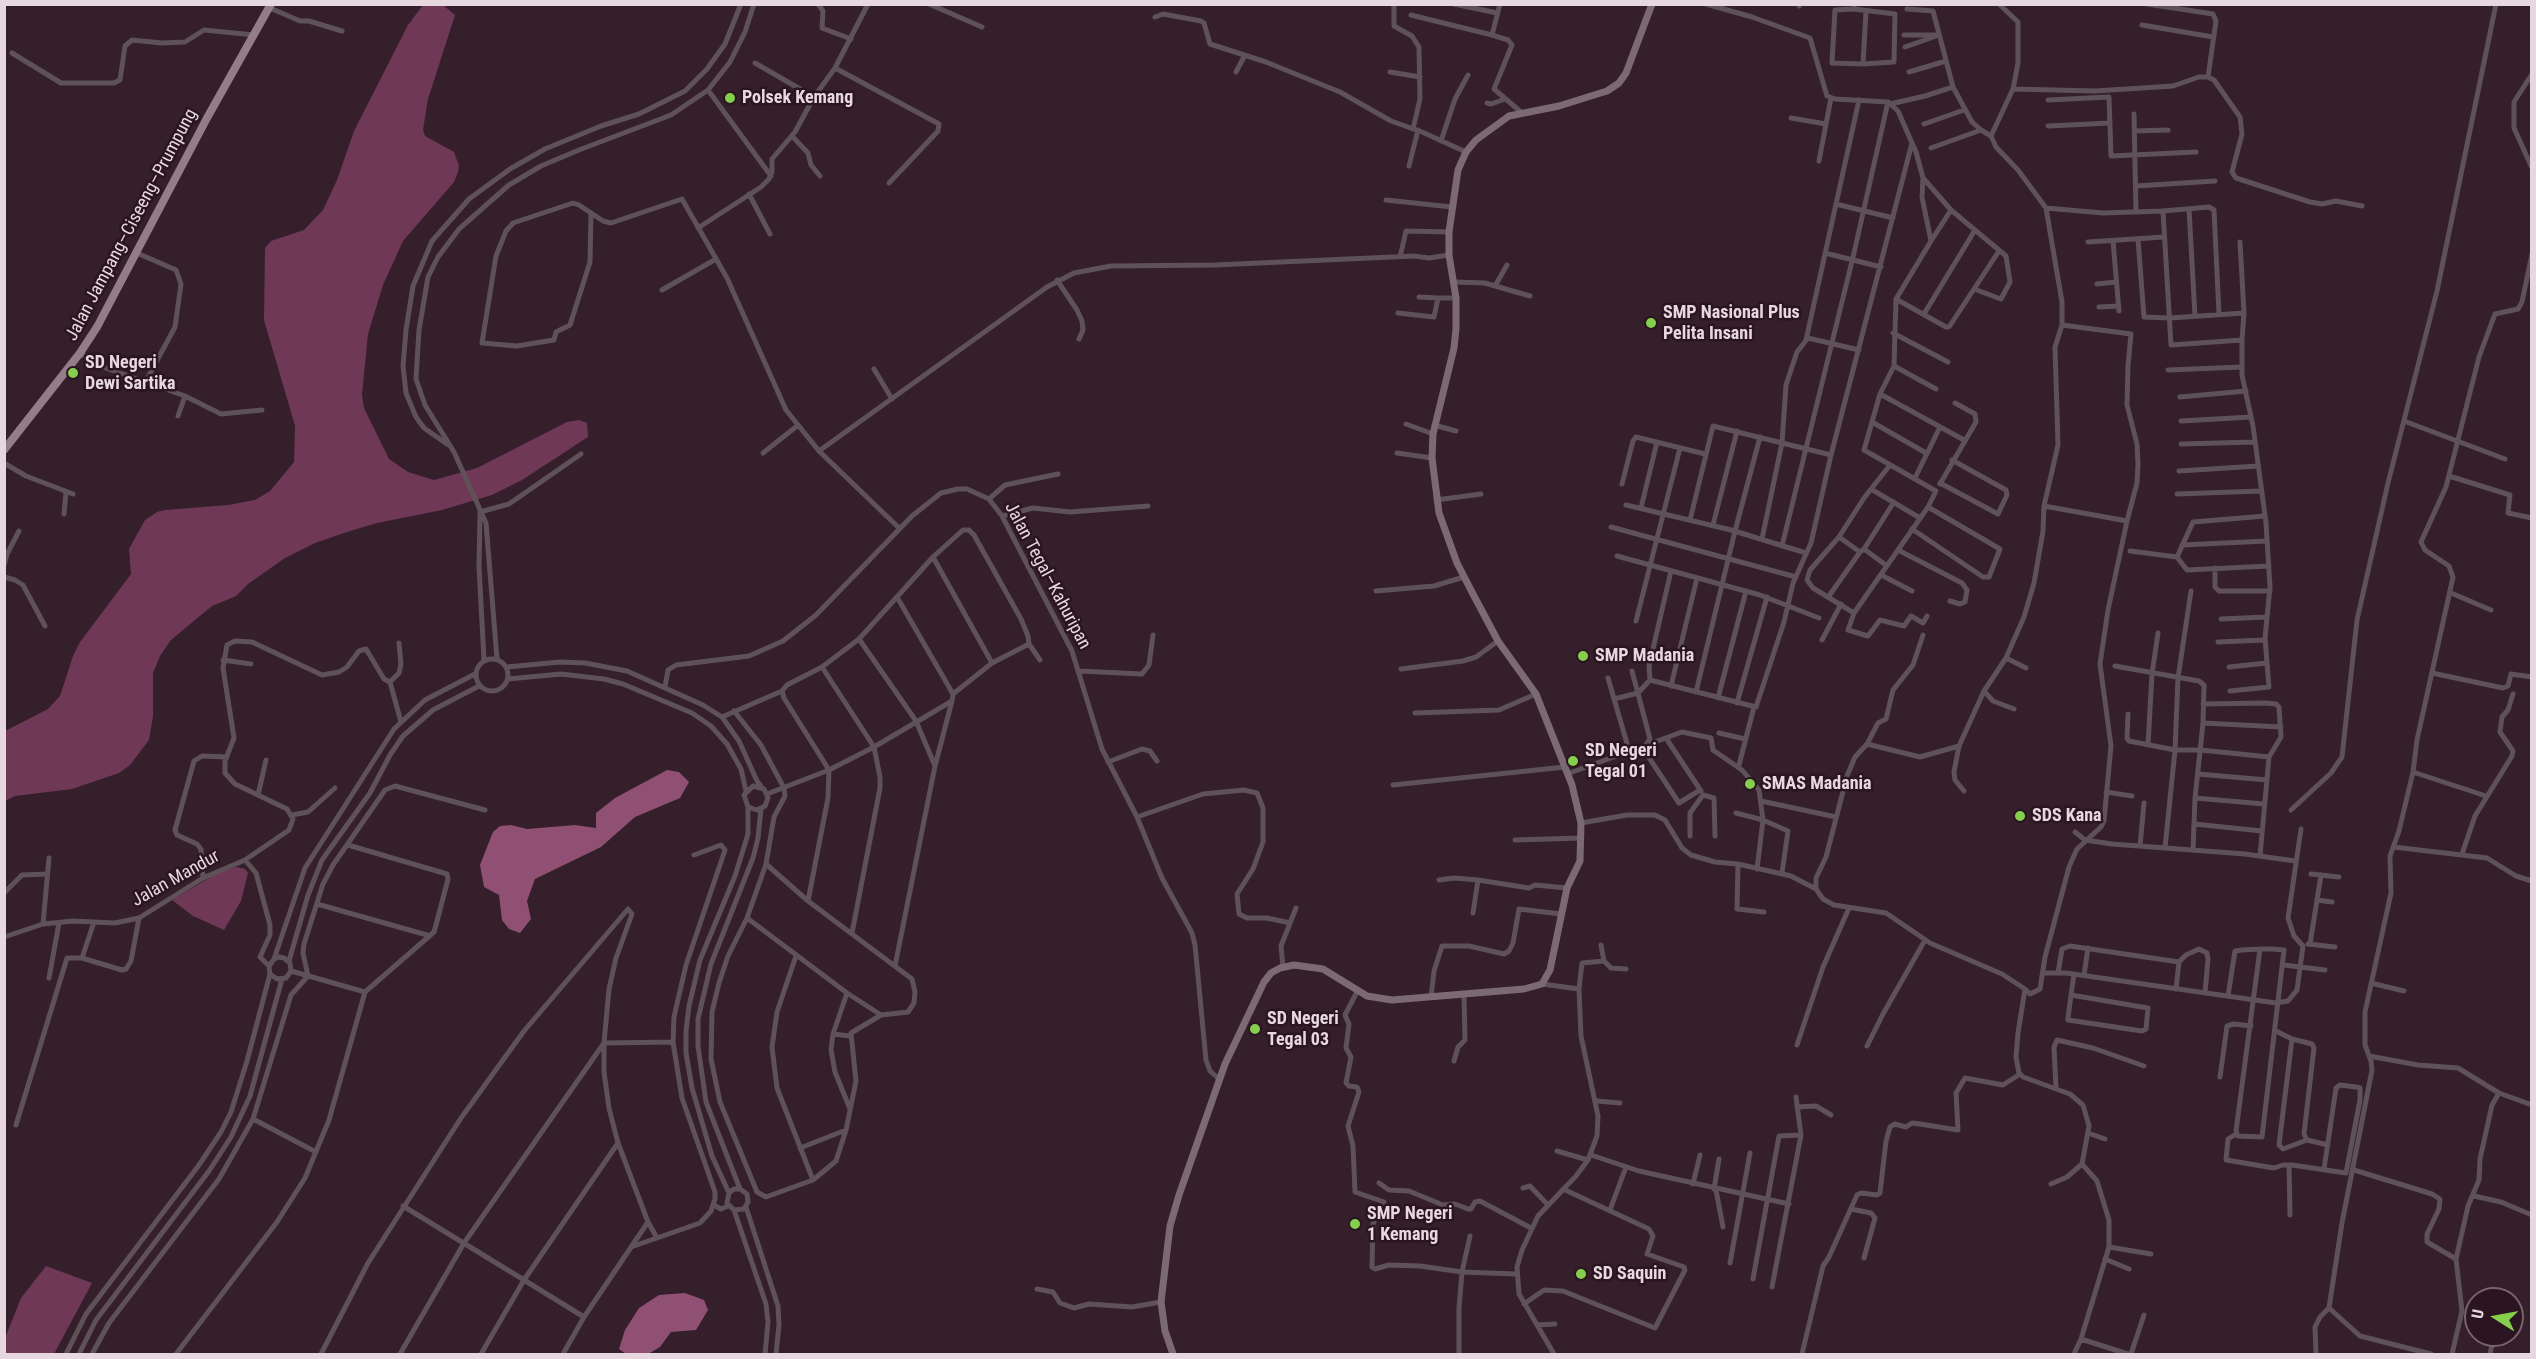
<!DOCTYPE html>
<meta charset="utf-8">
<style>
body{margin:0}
#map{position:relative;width:2536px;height:1359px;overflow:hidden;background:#341f2a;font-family:"Roboto Condensed",sans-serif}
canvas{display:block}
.frame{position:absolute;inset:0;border:6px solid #e7d8df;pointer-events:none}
.north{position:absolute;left:2464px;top:1287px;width:60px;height:60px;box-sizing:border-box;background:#2a1520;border:2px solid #76636c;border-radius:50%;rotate:281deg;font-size:16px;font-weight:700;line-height:24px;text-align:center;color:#e7d8df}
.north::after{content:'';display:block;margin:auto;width:21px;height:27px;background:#85cf4d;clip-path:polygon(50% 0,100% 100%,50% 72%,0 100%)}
</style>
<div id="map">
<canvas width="2536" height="1359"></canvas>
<div class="frame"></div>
<div class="north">U</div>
</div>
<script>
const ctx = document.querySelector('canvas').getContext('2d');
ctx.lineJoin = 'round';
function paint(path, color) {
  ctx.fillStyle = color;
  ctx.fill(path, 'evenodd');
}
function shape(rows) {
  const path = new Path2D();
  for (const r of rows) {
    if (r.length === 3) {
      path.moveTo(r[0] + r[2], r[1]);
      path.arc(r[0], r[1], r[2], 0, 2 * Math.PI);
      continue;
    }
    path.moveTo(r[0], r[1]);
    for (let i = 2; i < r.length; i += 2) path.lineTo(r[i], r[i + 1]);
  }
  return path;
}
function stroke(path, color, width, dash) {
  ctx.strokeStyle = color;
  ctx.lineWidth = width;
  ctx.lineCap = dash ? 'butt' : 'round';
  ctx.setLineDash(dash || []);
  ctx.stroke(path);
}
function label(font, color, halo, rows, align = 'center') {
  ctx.font = font + ' "Roboto Condensed",sans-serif';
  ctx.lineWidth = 5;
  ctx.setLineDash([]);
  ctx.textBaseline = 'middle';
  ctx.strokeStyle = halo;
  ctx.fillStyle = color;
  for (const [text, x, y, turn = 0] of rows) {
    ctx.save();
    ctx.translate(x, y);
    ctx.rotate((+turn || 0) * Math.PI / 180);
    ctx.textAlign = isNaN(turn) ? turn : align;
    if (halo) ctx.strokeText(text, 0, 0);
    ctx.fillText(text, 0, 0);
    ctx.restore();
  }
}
const green = shape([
 [423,5,443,5,455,15,428,99,423,130,425,136,454,152,459,166,458,172,454,182,403,241,383,285,368,334,362,395,364,408,389,459,408,472,434,480,477,468,567,422,579,420,587,423,588,437,522,480,492,495,442,510,377,523,350,531,315,543,285,558,248,584,236,596,212,606,171,640,160,656,153,673,153,716,149,740,130,765,119,773,72,789,15,796,5,801,5,731,48,709,60,696,73,656,80,642,131,574,129,549,145,520,157,512,165,510,228,505,255,500,270,491,294,462,295,426,264,320,265,248,271,241,304,230,323,210,337,180,354,131,408,25],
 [236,867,245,869,248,873,241,901,224,930,193,916,172,900,216,874],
 [46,1266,92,1283,54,1354,5,1354,5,1338,21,1298]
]);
const water = shape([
 [667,770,679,772,689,782,680,798,635,817,601,847,535,879,527,901,531,919,520,933,509,929,502,920,499,895,484,887,480,865,493,832,500,826,511,825,527,829,575,825,596,828,596,813,615,798],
 [685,1293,704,1300,708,1310,696,1330,671,1332,660,1347,648,1354,626,1354,619,1349,625,1330,639,1308,659,1295]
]);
const street = shape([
 [818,4,823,11,822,28,851,39],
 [929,4,982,27],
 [1394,4,1394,26,1412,36,1419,47,1420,99,1413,129],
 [1454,4,1497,13],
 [1500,4,1492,35,1508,40,1512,45,1494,89,1521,112],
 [1706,4,1752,17,1810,38,1827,96,1835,99,1888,102,1898,111,1916,152,1923,178,1922,197,1931,241,1896,299,1894,366,1880,394,1864,450,1936,491,1928,507,1854,613,1813,588,1807,580,1810,570,1839,537,1864,498,1890,465],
 [1798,4,1799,6],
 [2147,4,2213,14,2216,21,2208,77],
 [270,8,300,21,309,21,342,31],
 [1854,9,1835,10,1832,63,1863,64,1894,62,1895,14,1854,9,1854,4],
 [1907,9,1933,11,1953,87],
 [1411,15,1492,35],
 [1155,17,1163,14,1201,21,1204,23,1210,44,1266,62,1340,92,1391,121,1422,132,1466,152],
 [2142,25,2213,37],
 [1904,35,1939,35,1905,47],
 [12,53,61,83,114,83,120,80,125,46,132,40,162,43,185,42,204,30,254,35],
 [755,63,814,97],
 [1863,64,1866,11],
 [835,68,939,124,938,131,889,183],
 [1236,72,1245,55],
 [1390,72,1420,77],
 [1909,72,1946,61],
 [2532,74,2514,102,2514,128,2532,168],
 [2013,89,2095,91,2173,86,2199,77,2208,77,2214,80,2240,117,2242,134,2232,172,2236,178,2310,202,2322,204,2336,201,2362,206],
 [708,90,771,176],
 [2048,100,2109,97,2111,156,2196,152],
 [1487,103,1491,104,1505,99],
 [1890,104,1925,96,1953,87,1972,122,1981,130],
 [2134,114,2136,212],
 [1791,118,1826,124],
 [1924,124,1964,110],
 [2048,126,2110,123],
 [2134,131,2168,130],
 [792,136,808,153,811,165,820,176],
 [1441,141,1455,99,1468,75],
 [1931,148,1981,130,1991,136],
 [1819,161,1831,98],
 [1409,166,1418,130],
 [1923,178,1951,210,2006,256,2010,282,2001,299,1974,289],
 [2136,186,2215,181],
 [749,194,770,234],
 [1386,200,1452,207],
 [1836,204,1893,218],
 [2046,208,2103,213,2163,211,2171,345,2242,340,2242,375,2253,426,2266,523,2270,587,2265,638,2269,687,2230,691],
 [2189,209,2195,316],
 [2163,211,2209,207,2214,210,2219,314],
 [591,214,590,262,570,325,556,332,554,340,517,346,482,343,496,256,506,231,513,223,573,203,579,205,603,221,611,223,682,199,727,278,786,410,819,451,899,528],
 [698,228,761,187,769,179,772,172,772,159,795,132,814,97,835,68,868,4],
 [2138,239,2144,317,2170,318,2244,313],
 [1931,241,1951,210],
 [2113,241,2119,311],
 [2088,242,2164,237],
 [2240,242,2244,313,2242,340],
 [137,253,176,270,181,284,175,327,146,381],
 [1825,253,1881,267],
 [1400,257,1406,231,1449,232],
 [1057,280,1077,310,1082,321,1083,330,1079,339],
 [1454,282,1485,283,1530,296],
 [2097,284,2116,282],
 [1495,286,1507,265],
 [662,290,716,259],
 [1419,297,1438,298],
 [1896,299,1946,327,1949,327,1999,251],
 [2099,307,2118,306],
 [1398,313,1434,317,1438,298,1456,298],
 [1924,314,1975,230],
 [2062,325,2131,334,2128,366,2127,405,2137,444,2138,464,2137,483,2127,521],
 [1893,333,1948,362],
 [1806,340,1859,100],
 [80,353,103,367,185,396,221,414,262,410],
 [1894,366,1936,389],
 [874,369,892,399],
 [2168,370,2242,367],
 [1880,394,1964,440],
 [2180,397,2246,391],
 [178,416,185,396],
 [2181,421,2251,417],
 [2404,421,2505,459],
 [1872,422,1926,453],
 [1406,424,1433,434],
 [1434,425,1456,431],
 [447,444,424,428,416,417,406,393,403,366,406,330,413,286,432,241,469,199,510,169,545,149,601,126,639,114,685,91,707,69,725,44,741,4],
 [2181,444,2255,442],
 [819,451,1047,287,1074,273,1111,266,1215,265,1414,256,1429,258,1449,255],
 [763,453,797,426],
 [1397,453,1432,458],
 [4,463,26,476,73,494],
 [2179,471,2258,466],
 [2449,476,2510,495,2508,513,2532,518],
 [1915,478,1940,427],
 [1940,483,1998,514,2007,495,2006,490,1952,460],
 [1622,484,1633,441,1636,437,1705,454],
 [1940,484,1976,422,1975,414,1955,403],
 [1871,489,1920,518],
 [2177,494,2261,491],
 [989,499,1005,485,1058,474],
 [1436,500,1481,494],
 [1626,505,1731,530,1806,553],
 [1641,508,1657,442],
 [480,512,509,504,581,454],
 [64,514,66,492],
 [480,514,479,566,484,660],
 [1002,516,1033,508,1070,512,1148,506],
 [1690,520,1713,426,1831,455],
 [1713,525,1737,431],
 [1611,527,1796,577],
 [1912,529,1983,577,1989,577,2000,549,1928,507],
 [1839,537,1860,552,1864,549,1894,502],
 [1762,539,1782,443,1786,385,1797,352,1808,338,1859,350],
 [2182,545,2267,541],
 [1782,546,1854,253,1888,102],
 [1864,549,1887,566],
 [1898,550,1962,583,1967,590,1965,602,1960,604,1950,601],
 [2130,551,2177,557,2193,522,2265,516],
 [1617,556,1760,595,1819,618],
 [933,557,992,663],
 [2177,557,2187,570,2269,566],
 [4,565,7,554,19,531],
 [2215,568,2215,587,2219,591,2270,591],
 [1671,571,1649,666,1650,680,1756,707,1784,622,1793,583,1811,543,1831,455,1912,143],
 [1881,575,1912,591],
 [4,577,15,580,23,585,45,626],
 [1376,591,1434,586,1464,577],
 [2451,593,2491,610],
 [1829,596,1860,552],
 [897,597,953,694],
 [1854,613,1848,630,1868,636,1880,620,1904,626,1911,616,1923,623,1927,616],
 [2221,619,2267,617],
 [1636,621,1680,448],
 [859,639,916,721,935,766],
 [1822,640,1841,604],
 [2218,642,2265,640],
 [1029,644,1040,660],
 [2006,658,2026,668],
 [492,675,16],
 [497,659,486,523,454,452,425,405,416,379,419,330,428,277,438,257,459,229,509,185,541,166,579,150,671,115,708,90,730,62,745,32,754,4],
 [223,660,251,664],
 [2115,666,2199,681,2204,685,2203,723,2195,798,2193,850],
 [507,667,560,662,585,663,627,671,703,705,722,717,739,741,757,781,761,786],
 [822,667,874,747,880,777,880,788,852,933],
 [2229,667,2267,663],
 [1401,669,1463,661,1476,657,1498,641],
 [1079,671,1142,674,1149,665,1153,635],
 [1632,671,1650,739,1647,743],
 [2432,673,2503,688,2508,686,2511,674,2532,677],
 [1608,678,1628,747,1635,747],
 [508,679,561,674,604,679,623,684,692,713,711,726,727,744,741,769,746,791],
 [390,682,401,722],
 [1671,686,1697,578],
 [665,687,668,670,676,665,749,656,783,641,816,615,912,516,941,493,958,489,967,489,989,499,1002,516,1072,651,1102,749,1137,817,1162,878,1192,933,1195,945,1206,1060,1210,1071,1219,1079],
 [1984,691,1993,701,2014,709],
 [1696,692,1735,531,1760,437],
 [1718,698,1746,591],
 [1614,699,1638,693,1650,680],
 [1737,703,1767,597],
 [2203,704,2265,703,2276,704,2279,707,2281,737,2269,757,2260,856],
 [734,711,761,745,784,788,785,796,774,817,766,864,747,918,728,956,719,983,712,1012,711,1059,720,1102,757,1192,766,1197,813,1180,836,1161,846,1130,856,1081,851,1033,881,1015,908,1012,914,1003,915,992,912,979,808,901,766,864],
 [1415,713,1499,710,1536,694],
 [2128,714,2127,738,2129,741,2175,750,2201,750,2269,757],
 [722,717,782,691],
 [2203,723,2281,727],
 [1719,733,1745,739],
 [1666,738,1701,791],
 [1867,744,1878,723,1886,719,1893,690,1913,665,1923,635],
 [2148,745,2152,674,2158,633],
 [1959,746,1954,772,1955,780,1964,791],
 [1642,747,1679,803,1700,790],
 [1108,762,1142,749,1150,751,1157,761],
 [1739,765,1754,707],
 [2413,772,2486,796],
 [1567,774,1682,732,1711,738,1713,750,1742,770,1759,790,1763,820,1757,869],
 [2198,774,2267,780],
 [1393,785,1565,767],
 [2106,792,2132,796],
 [767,794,829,770,874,747,952,701,953,694,992,663,1029,644,1028,636,1021,619,974,535,969,530,963,530,933,557,859,639,822,667,787,685,782,691,784,698,829,770,828,798,808,901],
 [258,795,266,760],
 [2195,798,2264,804],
 [1761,801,1836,817],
 [2291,810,2331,773,2342,757,2357,620,2388,483,2437,291,2496,4],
 [1736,813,1763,820,1788,831,1782,873],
 [292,815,308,812,335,788],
 [1137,817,1203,794,1244,790,1257,793,1263,808,1263,842,1253,869,1237,894,1239,914,1247,918,1267,918,1290,923],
 [1581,823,1627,815,1655,815,1665,820,1682,848,1691,855,1715,862,1738,864,1791,876,1816,889,1823,899,1834,905,1886,913,1930,943,2002,974,2025,989,2018,1033,2016,1057,2019,1073,2023,1077,2070,1094,2083,1105,2089,1126,2082,1164,2097,1181,2109,1220,2109,1247,2081,1339,2128,1354],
 [2194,824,2262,831],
 [2075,832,2085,840,2112,844,2245,854,2295,861],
 [1690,836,1690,813,1703,795,1714,798,1715,836],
 [1515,840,1581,838],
 [2140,846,2144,803],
 [2394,847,2487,858,2516,876,2532,881],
 [2165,848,2175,750,2178,678,2191,591],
 [2462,854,2475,816,2512,756,2513,751,2500,732,2502,717,2508,710,2513,694],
 [245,860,289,830,293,819,287,809,235,784,225,773,225,761,234,738,223,668,227,645,235,641,252,642,322,675,339,672,347,667,359,651,366,649,384,679,390,682,399,673,401,664,399,643],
 [1738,864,1737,909,1764,912],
 [2311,874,2339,877],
 [203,878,201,849,197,844,177,835,175,830,194,761,202,756,227,757],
 [1439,880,1454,878,1478,880],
 [1816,889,1816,878,1826,857,1847,776,1855,757,1867,744,1920,757,1959,746,1984,691,2006,658,2024,617,2034,583,2043,531,2044,506,2058,445,2055,347,2062,325,2062,302,2046,208,2018,170,1996,147,1991,136,2013,89,2018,63,2018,22,1999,4],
 [4,893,22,875,47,874],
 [2317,900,2332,902],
 [317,904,427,935],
 [1473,913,1478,880,1529,888,1535,885,1567,888],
 [747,918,847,993,881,1015],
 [43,924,49,858],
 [4,937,43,924,73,921,115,923,139,918,203,878,245,860,256,873,270,925,270,935,260,957,269,966],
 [2308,944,2335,947],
 [2310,944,2321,875],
 [796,956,777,1012,772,1047,777,1088,813,1180],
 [82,958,94,922],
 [274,959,305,868,394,729,425,700,475,674],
 [289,961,308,895,322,860,370,793,390,755,403,736,433,710,479,686],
 [1604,961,1611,968,1626,969],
 [2284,965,2325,970],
 [895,966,935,766,952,701],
 [1283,967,1281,946,1296,908],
 [291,971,365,992],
 [2043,973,2066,973,2276,1003,2288,1001,2297,990,2303,946,2294,936,2288,918,2301,829],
 [2058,973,2062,949,2070,946,2179,962],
 [2084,975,2088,948],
 [49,978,59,923],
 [2371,983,2404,991],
 [1542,984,1579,989,1581,1036,1598,1116,1597,1136,1588,1160,1576,1176,1538,1216,1522,1250,1517,1267,1519,1294,1554,1354],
 [1579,989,1582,963,1604,961,1601,945],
 [2025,989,2030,994,2040,989,2045,957,2069,867,2077,849,2101,827,2104,821,2111,746,2100,664,2108,610,2127,521,2044,506],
 [2176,989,2179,962,2186,955,2199,949,2207,953,2208,959,2205,993],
 [1358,990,1345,1015,1349,1024,1346,1048,1351,1057,1346,1083,1349,1086,1357,1087,1359,1092,1348,1126,1353,1146,1355,1192,1384,1202,1373,1224,1372,1267,1375,1269,1389,1265,1420,1266,1462,1272,1516,1274],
 [847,993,833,1034,831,1050,835,1072,850,1109],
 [2071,995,2148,1008,2146,1029,2142,1031,2068,1020,2068,1018,2071,995,2074,974],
 [2228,996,2235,951,2242,950,2260,949,2272,949,2284,950,2262,1137,2238,1136,2236,1131,2260,949],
 [1431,997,1434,971,1442,946,1469,946,1504,954,1509,951,1513,943,1519,909,1561,914],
 [2276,1031,2292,1039,2312,1044,2314,1048,2304,1134,2307,1140,2328,1145],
 [833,1034,850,1036],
 [2292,1039,2279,1145,2283,1149,2307,1140],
 [673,1042,674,1017,686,965,725,850,721,845,694,855],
 [1797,1045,1823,967,1849,908],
 [1867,1046,1883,1014,1925,940],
 [2369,1056,2418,1065,2458,1068,2499,1093],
 [1454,1061,1458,1047,1465,1040,1464,995],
 [2220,1077,2227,1026,2234,1024,2251,1026],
 [2056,1088,2054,1047,2057,1040,2093,1048,2144,1066],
 [1597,1101,1620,1103],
 [1797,1107,1816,1106,1831,1115],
 [253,1119,291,995,308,976,303,953,304,944,323,884,333,865,385,790,395,786,485,810],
 [16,1125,67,958,82,958,122,970,126,969,131,961,139,918],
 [2088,1133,2105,1139],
 [2236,1134,2228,1139,2226,1160,2274,1168,2283,1165,2292,1165,2346,1173,2360,1100,2360,1088,2356,1087,2340,1085,2336,1088,2324,1169],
 [800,1148,846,1130],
 [1557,1151,1588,1160],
 [1591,1155,1639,1171,1789,1204],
 [2289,1165,2290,1215],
 [2354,1170,2432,1194,2440,1199,2439,1209,2427,1234,2427,1242,2456,1259],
 [1379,1183,1389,1190,1409,1191,1443,1205,1455,1204,1468,1209,1471,1209,1475,1202,1480,1201,1531,1228],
 [1693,1184,1700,1155],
 [2051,1184,2067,1177,2082,1164],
 [1523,1188,1530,1186,1548,1205],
 [740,1189,706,1102,698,1046,698,1019,711,964,753,858,758,838,761,809],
 [1714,1189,1719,1159],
 [1716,1190,1723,1227],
 [729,1193,712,1156,692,1088,686,1053,686,1031,689,1006,700,960,735,876,748,834,748,807,744,795,753,786,764,789,768,798,765,806,757,810,748,807],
 [2474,1196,2501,1202,2532,1215],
 [714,1205,721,1209,728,1206],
 [403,1206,524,1280,481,1354],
 [746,1207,778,1306,779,1325,776,1354],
 [1851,1209,1871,1213,1875,1218,1864,1258],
 [734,1210,744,1209,748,1202,747,1194,740,1189,734,1189,729,1193,727,1203,734,1210,766,1304,768,1322,765,1354],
 [1610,1210,1626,1167],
 [648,1222,657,1238],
 [2109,1247,2151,1254],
 [2105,1259,2129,1269],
 [1730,1263,1750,1153],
 [1753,1279,1779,1136,1801,1135],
 [1772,1287,1801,1135,1796,1097],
 [1037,1289,1053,1292,1060,1303,1074,1308,1089,1304,1132,1307,1161,1302],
 [1524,1304,1544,1290,1563,1291,1655,1328,1685,1270,1684,1267,1647,1254,1653,1236,1649,1229,1563,1189],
 [2329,1308,2342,1223,2372,1070,2371,1061,2365,1045,2365,1012,2391,893,2390,856,2399,831,2413,772,2417,740,2453,577,2449,566,2425,550,2421,542,2446,487,2479,357,2495,314,2518,309,2522,302,2532,254],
 [584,1317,524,1280,618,1143],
 [1537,1325,1555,1324],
 [66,1354,86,1314,199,1165,221,1132,231,1112,247,1061,270,974,269,966,274,959,279,957,284,958,290,963,291,971,286,978,277,979,270,974],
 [79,1354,96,1320,209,1171,231,1137,250,1096,282,979],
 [92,1354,109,1323,219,1179,253,1119,316,1152],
 [176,1354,277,1222,305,1178,329,1120,365,992,434,932,436,925,448,879,447,874,348,845],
 [321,1354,368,1263,461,1118,524,1031,628,909,632,914,616,958,609,989,604,1043,673,1042,682,1098,715,1192,715,1199,711,1211,700,1223,631,1247],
 [400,1354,464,1243,604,1043,604,1072,609,1108,618,1143,648,1222,584,1317,563,1354],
 [1459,1354,1459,1308,1462,1272,1470,1236],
 [1802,1354,1823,1266,1829,1257,1857,1195,1861,1193,1877,1195,1880,1193,1886,1141,1890,1127,1895,1124,1906,1127,1912,1123,1920,1124,1958,1130,1956,1093,1965,1078,2003,1085,2020,1074],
 [2074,1354,2081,1339],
 [2131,1354,2144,1315],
 [2316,1354,2315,1327,2320,1317,2329,1308,2360,1336,2431,1354],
 [2452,1354,2462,1311,2456,1259,2468,1206,2479,1180,2480,1159,2492,1105,2499,1093,2532,1105],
 [2490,1354,2494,1335]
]);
const secondary = shape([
 [1173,1354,1165,1331,1161,1302,1170,1226,1179,1195,1225,1064,1264,982,1271,973,1280,968,1294,965,1323,969,1367,996,1392,1000,1524,989,1542,984,1550,970,1567,888,1580,861,1581,823,1572,785,1536,694,1498,641,1473,594,1457,563,1439,513,1432,458,1433,434,1454,348,1456,329,1456,298,1449,255,1449,232,1458,170,1466,152,1476,140,1509,116,1559,106,1607,91,1619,83,1626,73,1652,4]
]);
const primary = shape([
 [4,450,80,353,97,327,207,118,271,4]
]);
const markers = [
 [730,98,6,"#85cf4d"],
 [1651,323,6,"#85cf4d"],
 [73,373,6,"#85cf4d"],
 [1583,656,6,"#85cf4d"],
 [1573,761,6,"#85cf4d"],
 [1750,784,6,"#85cf4d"],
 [2020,816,6,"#85cf4d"],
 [1255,1029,6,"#85cf4d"],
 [1355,1224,6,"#85cf4d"],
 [1581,1274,6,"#85cf4d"]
];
const poiNames = [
 ["Polsek Kemang",742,98],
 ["SMP Nasional Plus",1663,313],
 ["Pelita Insani",1663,334],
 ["SD Negeri",85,363],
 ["Dewi Sartika",85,384],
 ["SMP Madania",1595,656],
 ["SD Negeri",1585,751],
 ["Tegal 01",1585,772],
 ["SMAS Madania",1762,784],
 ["SDS Kana",2032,816],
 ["SD Negeri",1267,1019],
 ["Tegal 03",1267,1040],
 ["SMP Negeri",1367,1214],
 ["1 Kemang",1367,1235],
 ["SD Saquin",1593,1274]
];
const streetNames = [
 ["Jalan Jampang–Ciseeng–Prumpung",132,225,-62],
 ["Jalan Tegal–Kahuripan",1047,576,62],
 ["Jalan Mandur",176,879,-29]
];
paint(green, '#703857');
paint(water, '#905073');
stroke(street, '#5e5258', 5);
stroke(secondary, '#7c6a73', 7);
stroke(primary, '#947d88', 8);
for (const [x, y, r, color] of markers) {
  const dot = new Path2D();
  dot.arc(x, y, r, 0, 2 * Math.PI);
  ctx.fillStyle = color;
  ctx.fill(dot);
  stroke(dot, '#2a1520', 2);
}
label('bold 18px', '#e7d8df', '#2a1520', poiNames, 'left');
label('18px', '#e7d8df', '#2a1520', streetNames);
</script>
